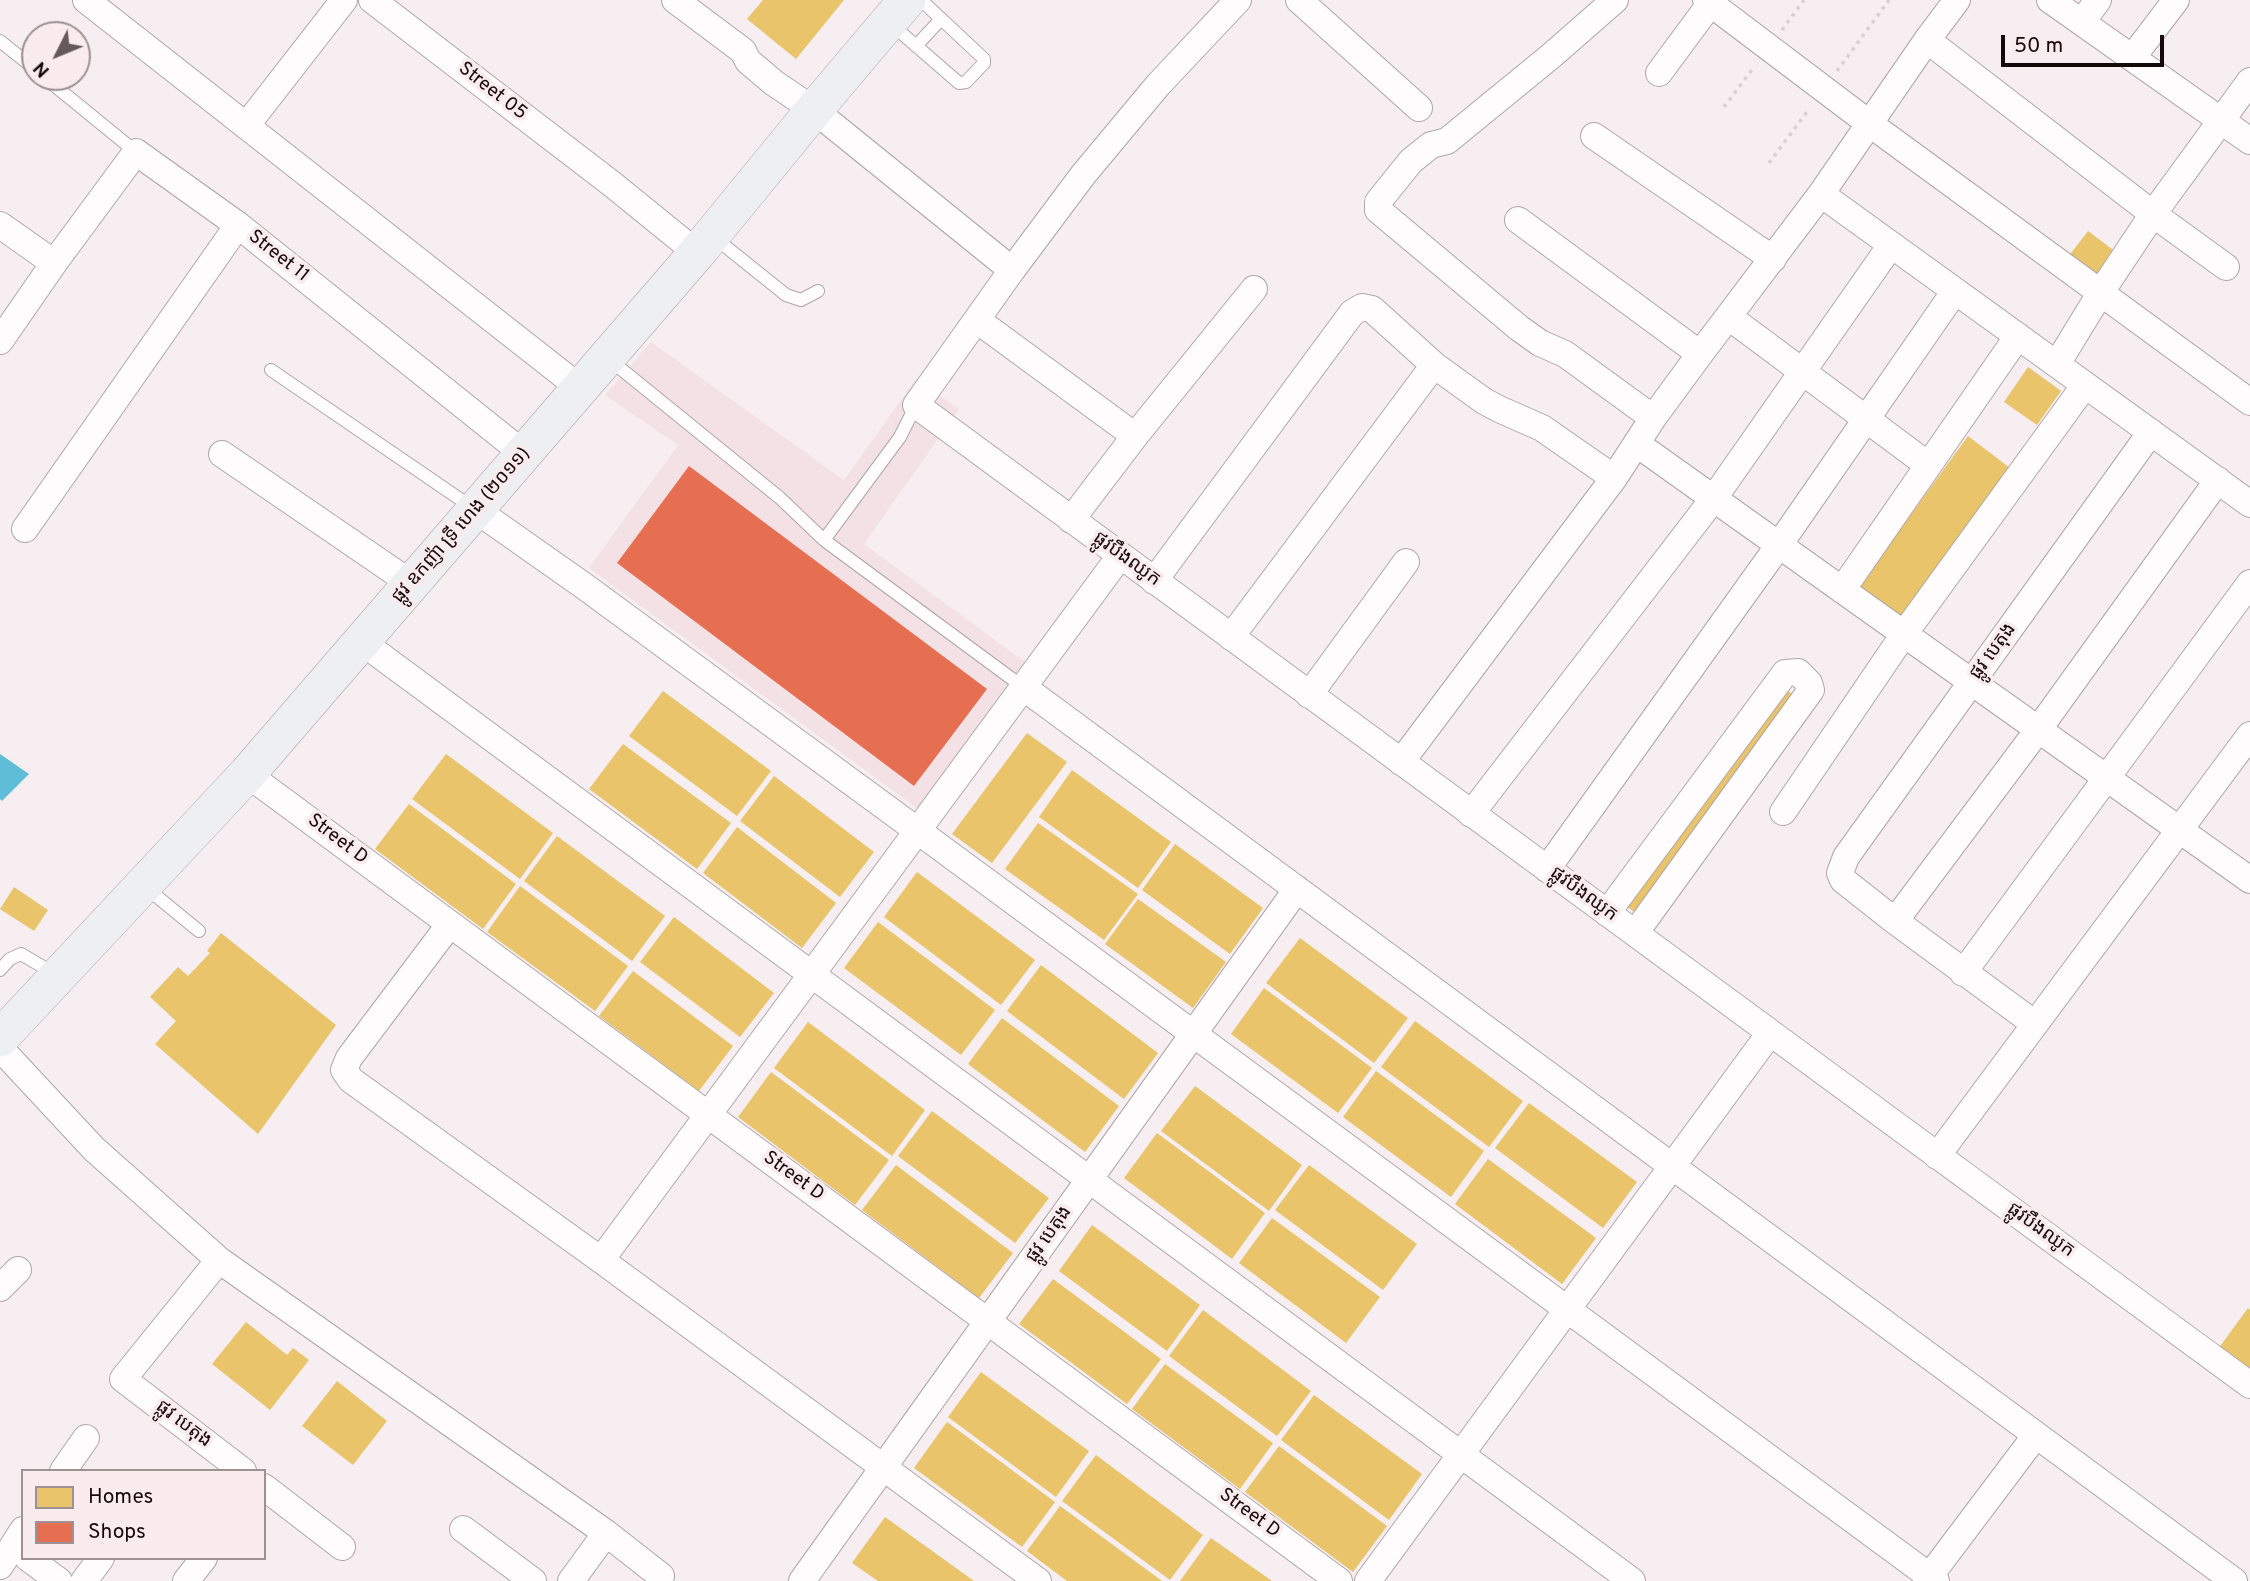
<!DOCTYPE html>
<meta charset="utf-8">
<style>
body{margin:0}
#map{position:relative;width:2250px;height:1581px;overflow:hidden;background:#f6eef0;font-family:Overpass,sans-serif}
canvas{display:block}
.legend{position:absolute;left:21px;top:1469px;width:245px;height:91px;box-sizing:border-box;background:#faebee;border:2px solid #9e9194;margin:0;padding:9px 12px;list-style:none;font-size:21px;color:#15090c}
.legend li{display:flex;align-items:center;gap:14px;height:35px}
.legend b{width:35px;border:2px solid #9e9194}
.north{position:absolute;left:21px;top:21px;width:70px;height:70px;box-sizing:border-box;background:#faebee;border:2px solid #9e9194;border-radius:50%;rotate:227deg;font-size:19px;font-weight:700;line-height:28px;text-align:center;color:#15090c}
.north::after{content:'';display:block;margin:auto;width:24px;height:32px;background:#64595c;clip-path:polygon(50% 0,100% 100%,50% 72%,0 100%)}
.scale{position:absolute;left:2001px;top:35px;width:163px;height:32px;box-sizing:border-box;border:4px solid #15090c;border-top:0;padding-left:9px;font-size:21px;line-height:24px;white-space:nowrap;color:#15090c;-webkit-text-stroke:5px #faebee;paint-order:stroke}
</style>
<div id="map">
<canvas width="2250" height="1581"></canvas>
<ul class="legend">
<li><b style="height:19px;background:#e9c46a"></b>Homes</li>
<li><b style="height:19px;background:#e76f51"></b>Shops</li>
</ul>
<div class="north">N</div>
<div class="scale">50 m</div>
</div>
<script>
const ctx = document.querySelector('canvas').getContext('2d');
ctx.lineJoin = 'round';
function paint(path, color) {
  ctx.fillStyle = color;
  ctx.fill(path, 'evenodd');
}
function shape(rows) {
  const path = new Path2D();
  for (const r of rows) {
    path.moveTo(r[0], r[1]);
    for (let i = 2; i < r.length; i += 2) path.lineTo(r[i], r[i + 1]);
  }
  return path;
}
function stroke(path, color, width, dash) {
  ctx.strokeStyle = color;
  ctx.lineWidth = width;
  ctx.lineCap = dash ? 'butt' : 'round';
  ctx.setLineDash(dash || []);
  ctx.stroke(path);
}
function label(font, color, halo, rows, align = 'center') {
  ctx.font = font + ' Overpass,"Noto Sans Khmer",sans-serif';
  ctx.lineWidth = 7;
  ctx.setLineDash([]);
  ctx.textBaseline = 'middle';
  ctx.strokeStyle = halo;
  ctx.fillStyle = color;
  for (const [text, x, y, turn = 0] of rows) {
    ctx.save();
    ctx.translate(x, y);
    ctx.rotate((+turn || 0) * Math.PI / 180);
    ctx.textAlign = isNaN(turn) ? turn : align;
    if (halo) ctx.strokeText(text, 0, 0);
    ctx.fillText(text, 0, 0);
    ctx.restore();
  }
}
const built = shape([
 [651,342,844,480,916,379,959,409,864,544,1044,676,936,822,589,568,678,445,605,395]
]);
const water = shape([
 [0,754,29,774,2,801,0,799]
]);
const homes = shape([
 [763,0,844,0,796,59,747,19],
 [2088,231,2120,255,2100,281,2068,257],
 [2028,367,2061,391,2037,425,2004,402],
 [1968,436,2010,468,1901,618,1858,587],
 [1781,686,1799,699,1640,916,1622,903],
 [663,691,771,771,737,816,629,736],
 [1027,733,1067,762,992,863,952,834],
 [623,744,731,823,697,869,589,789],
 [446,754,553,833,520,879,412,799],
 [1072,770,1171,842,1138,888,1039,817],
 [774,776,874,852,840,897,740,821],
 [409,804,516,884,483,929,375,849],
 [1038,823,1138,894,1104,940,1005,869],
 [737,827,836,903,802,948,703,873],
 [557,836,665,916,632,961,524,881],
 [1175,844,1263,908,1230,954,1142,890],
 [917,872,1035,960,1001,1005,884,917],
 [520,886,628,966,595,1011,487,932],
 [14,887,48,910,34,931,0,909],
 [1138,899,1226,962,1193,1008,1105,944],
 [674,917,774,993,740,1037,640,962],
 [878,922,995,1010,961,1055,844,968],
 [221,933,336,1025,258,1134,155,1044,176,1021,150,997,178,967,188,976,210,953,207,951],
 [1300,938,1408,1018,1374,1063,1266,983],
 [1041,965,1158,1053,1124,1099,1007,1011],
 [633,971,733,1046,699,1091,599,1016],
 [1264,988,1372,1068,1338,1113,1231,1034],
 [1002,1018,1119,1106,1085,1152,968,1064],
 [1415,1021,1523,1101,1489,1147,1381,1067],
 [808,1022,925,1110,892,1156,774,1068],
 [1376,1071,1484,1151,1451,1197,1343,1117],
 [771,1072,889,1160,855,1205,738,1117],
 [1195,1086,1302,1165,1269,1211,1161,1131],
 [1529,1103,1637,1182,1603,1228,1495,1148],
 [932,1111,1049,1198,1015,1243,898,1156],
 [1157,1133,1265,1213,1232,1259,1124,1178],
 [1488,1159,1596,1238,1562,1284,1455,1204],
 [896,1165,1013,1253,979,1298,862,1210],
 [1309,1165,1417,1244,1383,1290,1275,1210],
 [1272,1218,1380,1297,1346,1343,1239,1263],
 [1092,1225,1200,1305,1167,1351,1059,1271],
 [1053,1279,1161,1359,1127,1404,1019,1324],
 [2248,1308,2250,1310,2250,1372,2218,1349],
 [1203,1310,1311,1391,1277,1436,1169,1356],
 [246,1322,287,1355,293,1348,309,1360,270,1410,212,1364],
 [1165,1364,1273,1443,1240,1489,1132,1409],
 [981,1372,1089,1451,1056,1497,948,1417],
 [337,1381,387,1421,353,1465,302,1426],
 [1314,1395,1422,1474,1389,1520,1281,1440],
 [947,1422,1055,1502,1022,1547,914,1468],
 [1279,1446,1387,1526,1353,1572,1245,1492],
 [1096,1455,1203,1535,1170,1580,1062,1501],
 [1060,1506,1162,1581,1067,1581,1027,1551],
 [885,1517,974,1581,878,1581,852,1563],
 [1211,1538,1272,1581,1180,1581]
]);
const shops = shape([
 [689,466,987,689,914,786,617,563]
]);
const path = shape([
 [1782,30,1804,0],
 [1837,71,1889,0],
 [1724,107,1754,67],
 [1769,163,1809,109]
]);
const lane = shape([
 [891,24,959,83,966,82,984,63,984,59,921,0],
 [0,41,35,69],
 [916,46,941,19],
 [44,77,136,152],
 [715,238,786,295,801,300,818,291],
 [610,360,780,498,824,540,1023,687],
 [271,370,473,508],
 [824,540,900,437,916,405],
 [144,886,199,931],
 [0,970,10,959,21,954,55,974]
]);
const street = shape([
 [86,0,580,388],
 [372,0,612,184,697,253],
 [675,0,743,51,748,61,774,83,814,110,1012,270],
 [1238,0,1158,85,1083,175,1012,270,916,405,2250,1385],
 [1299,0,1419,108],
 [1615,0,1551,56,1447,141,1431,145,1411,161,1378,202,1378,210,1519,328,1540,343,1565,354,1653,418],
 [1706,0,1870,124,2250,402],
 [2050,0,2250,141],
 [2082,22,2098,0],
 [1927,40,2153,214,2226,267],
 [2132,58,2176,0],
 [1659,73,1713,0],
 [246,126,344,0],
 [1594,136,1773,259],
 [1821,194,2250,504],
 [1518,220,1700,354],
 [0,225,54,263],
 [1729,317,1928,465],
 [977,320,1135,436],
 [0,341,54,263,136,152,238,225,524,454],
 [2057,364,2101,292,2153,214,2250,81],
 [1637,444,2250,880],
 [222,454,412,584],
 [476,510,584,586,918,831,1936,1581],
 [1071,520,1135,436,1254,289],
 [25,529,238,225],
 [1154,581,1352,313,1362,307,1372,309,1434,365,1484,401,1499,409,1542,428,1614,478],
 [1842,590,2018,336],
 [1231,637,1434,365],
 [362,642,1632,1581],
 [1023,687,2234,1581],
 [1309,695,1406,562],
 [1401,762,1614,478,1653,418,1700,354,1821,194,1927,40,1957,0],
 [247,774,1339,1581],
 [1783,812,1904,634,2085,385],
 [1471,814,1714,498,1891,245],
 [1547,869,1779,545,1955,291],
 [1607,913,1785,673,1798,672,1809,683,1811,690,1636,932],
 [1895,921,2038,730,2218,480],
 [450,924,349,1058,344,1070,351,1080,601,1260,1038,1581],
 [1963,973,2250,583],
 [2035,1024,1895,921,1843,880,1840,873,1846,857,2151,432],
 [0,1048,94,1149,219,1260,606,1533,661,1576],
 [1937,1156,2250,735],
 [219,1260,123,1379,243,1471],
 [601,1260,1120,556],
 [0,1288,18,1270],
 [63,1471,86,1438],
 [264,1487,342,1547],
 [463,1529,533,1581],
 [28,1558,59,1581],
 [0,1566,23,1530],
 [84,1581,101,1558],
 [186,1581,204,1558],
 [571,1581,606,1533],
 [802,1581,1297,889],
 [1368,1581,1770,1033],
 [1926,1581,2036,1435]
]);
const secondary = shape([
 [0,1038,247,774,697,253,814,110,907,0]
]);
const streetNames = [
 ["Street 05",492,92,38],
 ["Street 11",278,257,38],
 ["ផ្លូវ ឧកញ៉ា ទ្រី ហេង (២០១១)",462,526,-49],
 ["ផ្លូវបឹងឈូក",1126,560,36],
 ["ផ្លូវ បេតុង",1994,652,-54],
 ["Street D",337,840,37],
 ["ផ្លូវបឹងឈូក",1583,895,36],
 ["Street D",793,1177,36],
 ["ផ្លូវបឹងឈូក",2040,1231,36],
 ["ផ្លូវ បេតុង",1050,1235,-55],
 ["ផ្លូវ បេតុង",183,1425,37],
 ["Street D",1249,1514,36]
];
paint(built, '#f3e1e5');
paint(water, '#60bdd7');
paint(homes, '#e9c46a');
paint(shops, '#e76f51');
stroke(lane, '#b0a5a8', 14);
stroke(street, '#b0a5a8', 28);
stroke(secondary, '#b0a5a8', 38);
stroke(path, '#d5d2d2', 3.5, [3.5, 5]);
stroke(lane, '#fefcfd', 12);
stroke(street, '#fefcfd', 26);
stroke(secondary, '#eeeff0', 37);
label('19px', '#15090c', '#faebee', streetNames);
</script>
